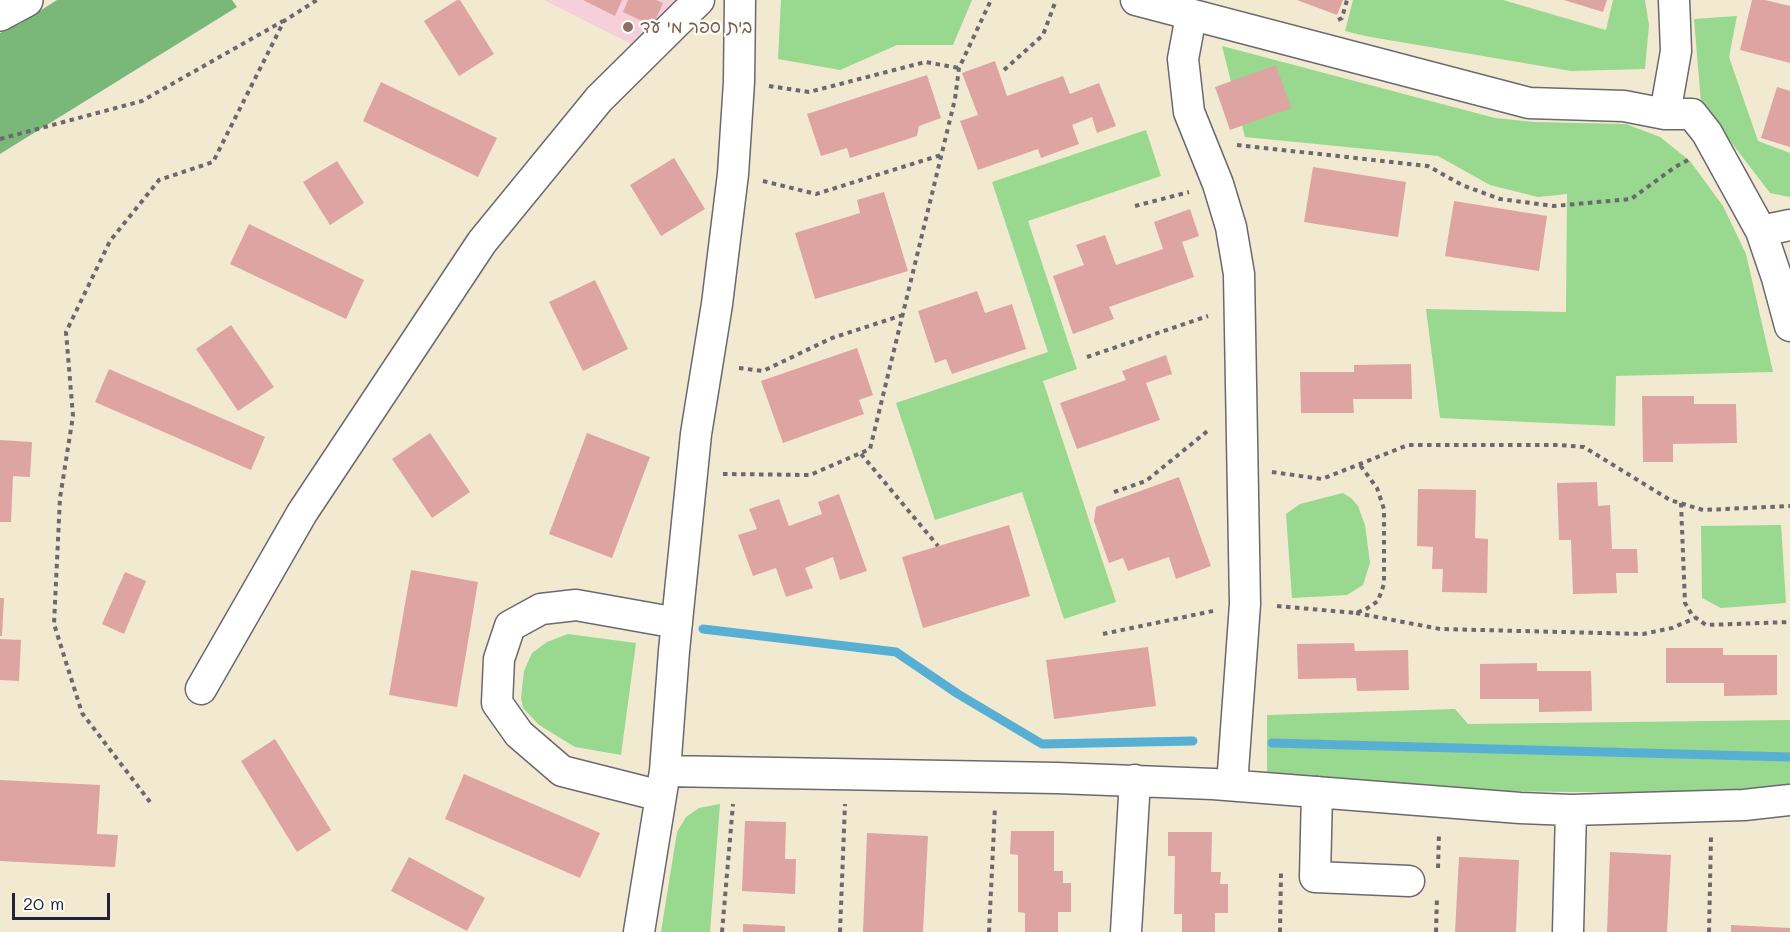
<!DOCTYPE html>
<meta charset="utf-8">
<style>
body{margin:0}
#map{position:relative;width:1790px;height:932px;overflow:hidden;background:#f2e9d1;font-family:Mali,sans-serif}
canvas{display:block}
.scale{position:absolute;left:12px;top:893px;width:98px;height:27px;box-sizing:border-box;border:3px solid #22223b;border-top:0;padding-left:8px;font-size:18px;line-height:21px;white-space:nowrap;color:#22223b;-webkit-text-stroke:4px #fdfcf7;paint-order:stroke}
</style>
<div id="map">
<canvas width="1790" height="932"></canvas>
<div class="scale">20 m</div>
</div>
<script>
const ctx = document.querySelector('canvas').getContext('2d');
ctx.lineJoin = 'round';
function paint(path, color) {
  ctx.fillStyle = color;
  ctx.fill(path, 'evenodd');
}
function shape(rows) {
  const path = new Path2D();
  for (const r of rows) {
    path.moveTo(r[0], r[1]);
    for (let i = 2; i < r.length; i += 2) path.lineTo(r[i], r[i + 1]);
  }
  return path;
}
function stroke(path, color, width, dash) {
  ctx.strokeStyle = color;
  ctx.lineWidth = width;
  ctx.lineCap = dash ? 'butt' : 'round';
  ctx.setLineDash(dash || []);
  ctx.stroke(path);
}
function label(font, color, halo, rows, align = 'center') {
  ctx.font = font + ' Mali,"Playpen Sans Hebrew",sans-serif';
  ctx.lineWidth = 4.5;
  ctx.setLineDash([]);
  ctx.textBaseline = 'middle';
  ctx.strokeStyle = halo;
  ctx.fillStyle = color;
  for (const [text, x, y, turn = 0] of rows) {
    ctx.save();
    ctx.translate(x, y);
    ctx.rotate((+turn || 0) * Math.PI / 180);
    ctx.textAlign = isNaN(turn) ? turn : align;
    if (halo) ctx.strokeText(text, 0, 0);
    ctx.fillText(text, 0, 0);
    ctx.restore();
  }
}
const built = shape([
 [544,0,682,0,639,48]
]);
const green = shape([
 [781,0,972,0,953,45,897,45,840,70,778,59],
 [1353,0,1503,0,1606,30,1613,0,1645,0,1649,25,1645,69,1571,71,1365,36,1345,31],
 [1737,16,1729,57,1758,141,1790,153,1790,197,1770,193,1701,103,1694,19],
 [1222,46,1495,118,1534,122,1626,124,1660,137,1690,161,1723,206,1746,254,1773,372,1616,376,1615,426,1440,418,1426,309,1566,312,1567,194,1538,197,1490,185,1438,156,1245,137],
 [1146,130,1161,176,1028,221,1077,369,1043,381,1116,602,1064,619,1022,492,935,520,896,403,1048,352,992,182],
 [1343,493,1351,498,1358,506,1365,525,1370,563,1363,585,1347,595,1292,598,1286,514,1300,504],
 [1781,525,1786,603,1721,608,1702,598,1701,526],
 [568,634,636,643,621,755,575,747,539,725,523,708,521,698,524,671,532,653,547,642],
 [1455,709,1468,724,1790,720,1790,785,1744,794,1494,791,1267,772,1267,715],
 [720,804,710,932,661,932,677,832,686,817,699,808]
]);
const forest = shape([
 [57,0,232,0,237,7,0,154,0,33,21,23]
]);
const stream = shape([
 [703,629,896,652,958,694,1042,744,1193,741],
 [1272,743,1790,757]
]);
const building = shape([
 [457,0,460,0,494,54,459,76,424,21],
 [583,0,622,0,615,16],
 [628,0,656,0,663,3,653,26,623,12],
 [1297,0,1343,0,1337,15],
 [1564,0,1607,0,1603,12],
 [1752,0,1765,0,1790,6,1790,63,1740,50],
 [995,61,1007,96,1063,76,1070,94,1099,83,1116,126,1097,133,1092,117,1072,125,1079,144,1041,158,1038,149,978,170,960,121,978,115,962,73],
 [1276,65,1291,108,1230,130,1215,87],
 [927,75,941,118,919,126,917,136,850,158,847,148,821,156,807,114],
 [381,82,497,138,478,177,363,121],
 [1777,87,1790,91,1790,147,1761,138],
 [674,158,705,209,661,236,630,185],
 [337,161,364,203,330,225,303,182],
 [1313,167,1406,182,1398,237,1304,222],
 [884,192,908,271,815,299,795,233,860,213,857,200],
 [1454,201,1547,216,1539,271,1445,256],
 [1190,209,1199,236,1182,242,1194,277,1109,307,1114,319,1073,334,1053,276,1084,265,1076,245,1105,235,1116,265,1163,249,1154,222],
 [249,224,364,280,346,319,230,264],
 [595,280,628,349,583,371,549,302],
 [977,291,985,313,1012,304,1026,349,952,374,946,359,935,363,918,311],
 [231,325,274,387,238,411,196,349],
 [857,348,873,395,859,400,864,414,783,443,761,381],
 [1166,355,1172,374,1146,383,1160,420,1077,449,1060,403,1126,380,1122,371],
 [1411,364,1412,399,1353,399,1354,413,1301,413,1300,372,1354,372,1354,365],
 [109,369,265,437,251,470,95,402],
 [1642,396,1694,396,1694,404,1736,404,1737,443,1673,444,1673,462,1643,462],
 [430,433,470,492,432,518,392,459],
 [587,433,650,457,612,558,549,534],
 [0,440,32,442,30,477,13,476,11,522,0,522],
 [1179,477,1211,566,1176,579,1169,557,1128,571,1123,558,1109,563,1094,521,1096,507],
 [1597,482,1598,506,1610,505,1612,549,1637,549,1638,573,1616,573,1617,593,1573,594,1571,540,1559,540,1557,483],
 [1418,489,1476,490,1475,538,1488,539,1487,593,1442,592,1443,569,1432,569,1433,547,1417,546],
 [839,494,867,571,840,580,833,557,805,568,813,588,786,597,776,568,753,576,738,535,757,529,749,509,779,499,789,526,822,514,818,502],
 [1009,525,1030,596,923,628,902,557],
 [411,570,478,582,457,707,389,695],
 [125,572,146,581,124,634,102,624],
 [0,598,4,598,2,636,0,636],
 [0,639,21,640,19,681,0,680],
 [1354,643,1355,651,1408,650,1409,690,1357,691,1356,678,1298,679,1297,644],
 [1148,647,1156,706,1054,719,1046,660],
 [1666,648,1723,648,1723,655,1777,655,1777,695,1724,696,1724,683,1666,683],
 [1537,663,1537,671,1591,671,1592,711,1539,712,1539,699,1480,699,1480,664],
 [275,739,331,830,297,852,241,761],
 [464,774,600,833,580,878,445,819],
 [0,780,100,785,97,834,118,835,115,867,0,861],
 [745,821,786,822,785,859,796,859,795,894,742,891],
 [1011,831,1054,831,1054,871,1063,871,1063,883,1071,883,1071,912,1058,912,1058,932,1025,932,1025,913,1018,912,1018,855,1010,854],
 [1168,832,1212,832,1211,872,1221,872,1220,884,1228,884,1228,913,1215,913,1215,932,1182,932,1182,914,1174,914,1175,856,1168,856],
 [867,833,928,836,923,932,863,932],
 [1610,852,1671,855,1667,932,1607,932],
 [409,857,485,898,467,931,391,891],
 [1459,857,1519,860,1516,932,1455,932],
 [743,924,785,926,785,932,743,932],
 [1731,925,1790,928,1790,932,1731,932]
]);
const path = shape([
 [1338,20,1342,18,1347,0],
 [1004,70,1043,35,1056,0],
 [769,86,809,92,925,62,959,68],
 [0,139,142,101,283,21],
 [1237,145,1428,166,1462,185,1500,199,1554,206,1631,199,1675,167,1688,160],
 [763,181,816,194,941,155],
 [1135,206,1189,192],
 [1087,357,1208,316],
 [739,368,763,371,832,338,903,315],
 [861,454,938,546],
 [1272,472,1322,479,1408,445,1560,445,1584,447,1670,500,1703,510,1790,506],
 [723,474,810,475,870,449,955,99,959,68,991,0],
 [1114,492,1146,481,1210,429],
 [1681,503,1685,603,1692,615,1706,625,1790,622],
 [1277,606,1356,613,1366,609,1378,601,1384,584,1384,509,1377,488,1360,465],
 [1356,613,1440,629,1643,634,1672,628,1695,618],
 [1103,634,1213,611],
 [150,802,82,713,54,624,60,498,73,416,66,332,110,241,159,180,213,162,284,21,317,0],
 [1438,868,1439,834],
 [722,932,733,804],
 [840,932,845,804],
 [989,932,995,807],
 [1280,932,1281,873],
 [1436,932,1437,897],
 [1709,932,1711,837]
]);
const street = shape([
 [1136,0,1529,103,1624,106,1665,114,1692,114,1707,133,1761,231,1777,278,1790,326],
 [1191,16,1183,59,1189,112,1218,184,1231,227,1239,274,1245,604,1232,785],
 [1665,114,1676,51,1674,0],
 [1761,231,1790,225],
 [201,689,302,513,482,242,599,99,699,0],
 [665,771,1057,778,1213,784,1520,808,1571,810,1744,805,1790,800],
 [1317,792,1315,877,1409,881],
 [661,796,562,771,519,734,497,703,499,659,510,626,541,609,576,605,677,623],
 [639,932,665,771,674,651,696,434,717,304,733,174,739,82,740,0],
 [1126,932,1135,780],
 [1568,932,1571,810]
]);
const secondary = shape([
 [0,14,26,0]
]);
const markers = [
 [628,27,6,"#8d6e63"]
];
const educationNames = [
 ["בית ספר מי עד",640,27]
];
paint(built, '#f5cfda');
paint(green, '#98d88f');
paint(forest, '#7ab87a');
stroke(stream, '#57b0d4', 9);
paint(building, '#dea4a2');
stroke(street, '#6b6870', 33);
stroke(secondary, '#6b6870', 36);
stroke(path, '#6b6870', 4, [4.5, 4.5]);
stroke(street, '#fff', 30);
stroke(secondary, '#fff', 33);
for (const [x, y, r, color] of markers) {
  const dot = new Path2D();
  dot.arc(x, y, r, 0, 2 * Math.PI);
  ctx.fillStyle = color;
  ctx.fill(dot);
  stroke(dot, '#fdfcf7', 2);
}
label('18px', '#785e54', '#fdfcf7', educationNames, 'left');
</script>
